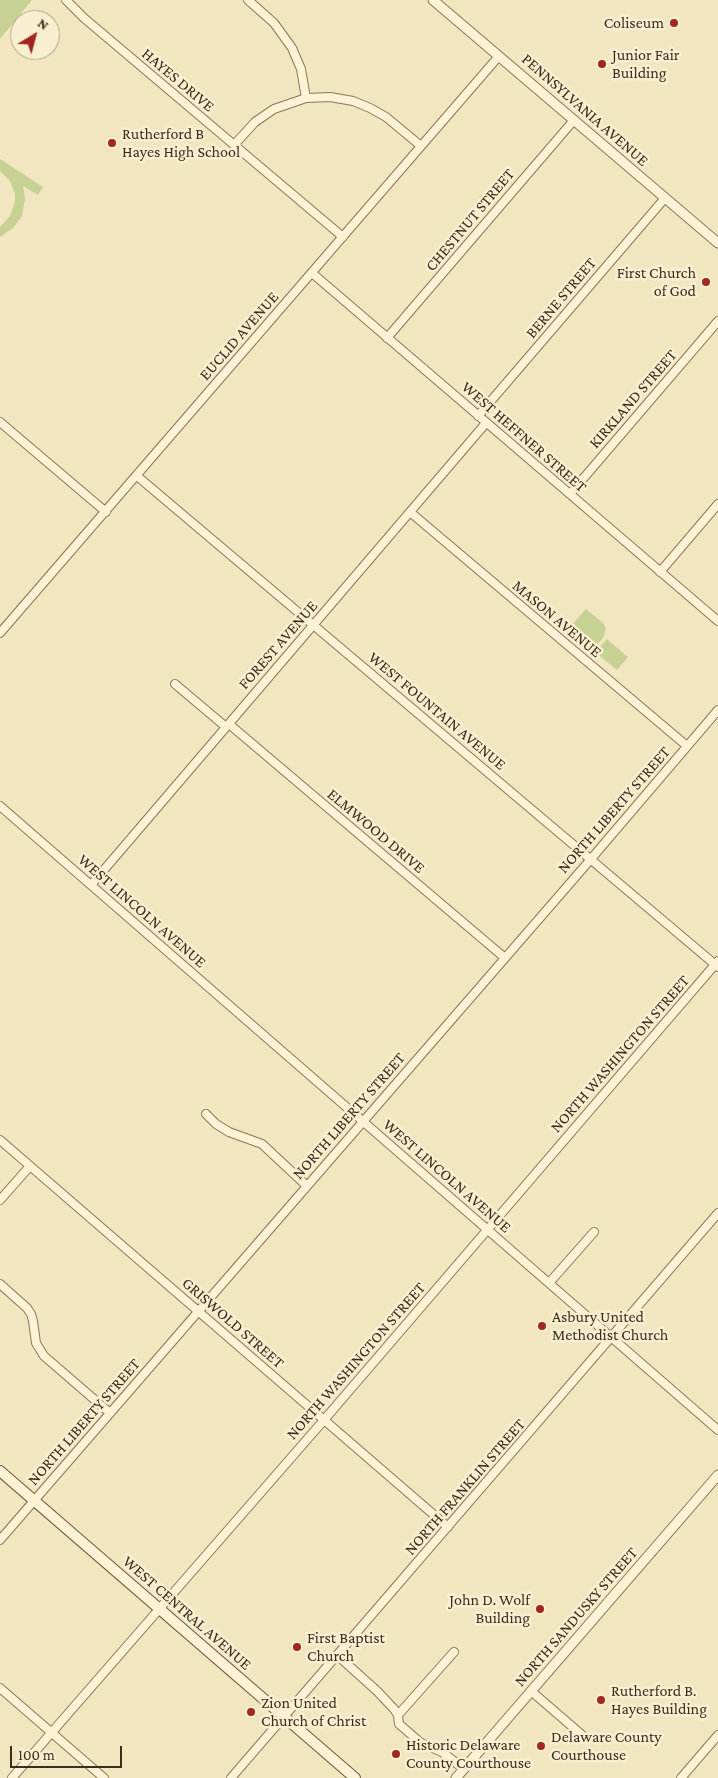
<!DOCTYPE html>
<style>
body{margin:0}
#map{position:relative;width:718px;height:1778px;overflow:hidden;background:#f2e6c1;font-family:"Crimson Pro",serif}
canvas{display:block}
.north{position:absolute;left:10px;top:10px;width:50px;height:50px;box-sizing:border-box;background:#f8efd1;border:1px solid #aca189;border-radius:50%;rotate:37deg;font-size:14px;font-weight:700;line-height:20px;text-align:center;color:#3b2d1c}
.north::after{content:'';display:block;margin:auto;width:18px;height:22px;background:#a12721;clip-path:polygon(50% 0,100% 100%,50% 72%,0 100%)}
.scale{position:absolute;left:10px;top:1746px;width:112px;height:22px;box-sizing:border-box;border:2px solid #3b2d1c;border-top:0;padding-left:6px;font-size:15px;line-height:18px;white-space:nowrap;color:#3b2d1c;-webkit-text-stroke:4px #f8efd1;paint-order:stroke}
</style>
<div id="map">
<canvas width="718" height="1778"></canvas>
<div class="north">N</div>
<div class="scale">100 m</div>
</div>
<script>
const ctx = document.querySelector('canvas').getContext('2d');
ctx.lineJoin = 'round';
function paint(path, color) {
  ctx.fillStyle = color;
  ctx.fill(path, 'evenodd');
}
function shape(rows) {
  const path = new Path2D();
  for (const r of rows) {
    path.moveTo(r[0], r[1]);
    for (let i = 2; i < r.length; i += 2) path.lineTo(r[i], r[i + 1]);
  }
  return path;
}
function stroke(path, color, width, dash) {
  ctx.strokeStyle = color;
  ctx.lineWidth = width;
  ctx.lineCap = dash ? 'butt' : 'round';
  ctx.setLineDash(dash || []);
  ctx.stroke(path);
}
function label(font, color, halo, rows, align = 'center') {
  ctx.font = font + ' "Crimson Pro",serif';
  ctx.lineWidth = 5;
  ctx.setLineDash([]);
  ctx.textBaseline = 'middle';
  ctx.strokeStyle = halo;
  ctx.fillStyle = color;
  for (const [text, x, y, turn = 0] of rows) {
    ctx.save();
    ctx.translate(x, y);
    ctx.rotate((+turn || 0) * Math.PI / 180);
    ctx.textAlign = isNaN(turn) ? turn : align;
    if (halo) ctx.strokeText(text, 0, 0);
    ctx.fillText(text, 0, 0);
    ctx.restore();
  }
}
const green = shape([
 [0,0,32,0,0,39],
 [0,159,43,187,38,195,23,186,25,199,22,216,13,228,0,237,0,227,10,216,15,201,15,194,10,181,0,171],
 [586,609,603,623,606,629,603,638,591,652,578,640,579,637,569,628],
 [607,639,628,657,617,670,595,652]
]);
const minor = shape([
 [66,0,84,18,343,237],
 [248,0,274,23,292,48,301,69,306,98],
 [234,145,255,122,274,109,306,98,330,97,353,101,370,108,386,117,421,146],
 [312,273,718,621],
 [387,338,574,120],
 [478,416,665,198],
 [0,422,106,512],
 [137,476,718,967],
 [570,494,718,321],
 [410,512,687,746],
 [660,572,718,504],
 [0,633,499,56],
 [175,684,226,727],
 [229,724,505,958],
 [0,806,718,1430],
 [91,885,486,423],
 [206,1114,216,1124,229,1132,262,1144,307,1186],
 [0,1140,448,1527],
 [0,1200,30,1166],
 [549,1283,594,1232],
 [0,1284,27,1308,31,1314,33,1321,36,1343,44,1356,110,1413],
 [0,1540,591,859,718,710],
 [337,1655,377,1691,394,1709,398,1715,399,1724,421,1743,442,1752,464,1769],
 [0,1688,104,1778],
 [531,1691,582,1735],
 [398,1715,454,1652],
 [12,1778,324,1420,718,961],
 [231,1778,718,1213],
 [681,1778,718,1735]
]);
const tertiary = shape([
 [433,0,718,243],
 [456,1778,718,1475]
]);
const secondary = shape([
 [0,1471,355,1778]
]);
const markers = [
 [674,23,5,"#a12721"],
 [602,64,5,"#a12721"],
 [112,143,5,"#a12721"],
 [706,282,5,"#a12721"],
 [542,1326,5,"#a12721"],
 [540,1609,5,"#a12721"],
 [297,1647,5,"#a12721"],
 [601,1700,5,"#a12721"],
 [251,1712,5,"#a12721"],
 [541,1746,5,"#a12721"],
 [396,1754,5,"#a12721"]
];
const poiNames = [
 ["Coliseum",664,23,"right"],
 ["Junior Fair",612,55],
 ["Building",612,73],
 ["Rutherford B",122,134],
 ["Hayes High School",122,152],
 ["First Church",696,273,"right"],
 ["of God",696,291,"right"],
 ["Asbury United",552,1317],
 ["Methodist Church",552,1335],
 ["John D. Wolf",530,1600,"right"],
 ["Building",530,1618,"right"],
 ["First Baptist",307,1638],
 ["Church",307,1656],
 ["Rutherford B.",611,1691],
 ["Hayes Building",611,1709],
 ["Zion United",261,1703],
 ["Church of Christ",261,1721],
 ["Delaware County",551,1737],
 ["Courthouse",551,1755],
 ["Historic Delaware",406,1745],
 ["County Courthouse",406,1763]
];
const streetNames = [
 ["HAYES DRIVE",178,80,40],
 ["PENNSYLVANIA AVENUE",585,110,41],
 ["CHESTNUT STREET",470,220,-50],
 ["BERNE STREET",561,298,-50],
 ["EUCLID AVENUE",239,336,-49],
 ["KIRKLAND STREET",633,399,-49],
 ["WEST HEFFNER STREET",524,437,41],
 ["MASON AVENUE",557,619,40],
 ["FOREST AVENUE",278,645,-49],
 ["WEST FOUNTAIN AVENUE",437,711,40],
 ["NORTH LIBERTY STREET",614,810,-49],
 ["ELMWOOD DRIVE",376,831,40],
 ["WEST LINCOLN AVENUE",142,911,41],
 ["NORTH WASHINGTON STREET",620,1054,-49],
 ["NORTH LIBERTY STREET",349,1116,-49],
 ["WEST LINCOLN AVENUE",447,1176,41],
 ["GRISWOLD STREET",233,1323,41],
 ["NORTH WASHINGTON STREET",356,1361,-49],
 ["NORTH LIBERTY STREET",84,1422,-49],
 ["NORTH FRANKLIN STREET",465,1487,-49],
 ["WEST CENTRAL AVENUE",187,1613,41],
 ["NORTH SANDUSKY STREET",576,1617,-49]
];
paint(green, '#c7d194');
stroke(minor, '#8d7657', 10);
stroke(tertiary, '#8d7657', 11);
stroke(secondary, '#6f573a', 12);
stroke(minor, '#fcf2d5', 8);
stroke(tertiary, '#fcf2d5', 9);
stroke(secondary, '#fcf2d5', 10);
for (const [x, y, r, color] of markers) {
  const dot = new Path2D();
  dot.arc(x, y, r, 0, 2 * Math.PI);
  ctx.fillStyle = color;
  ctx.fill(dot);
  stroke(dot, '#f8efd1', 2);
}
label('16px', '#3b2d1c', '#f8efd1', poiNames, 'left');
label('16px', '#3b2d1c', '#f8efd1', streetNames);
</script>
